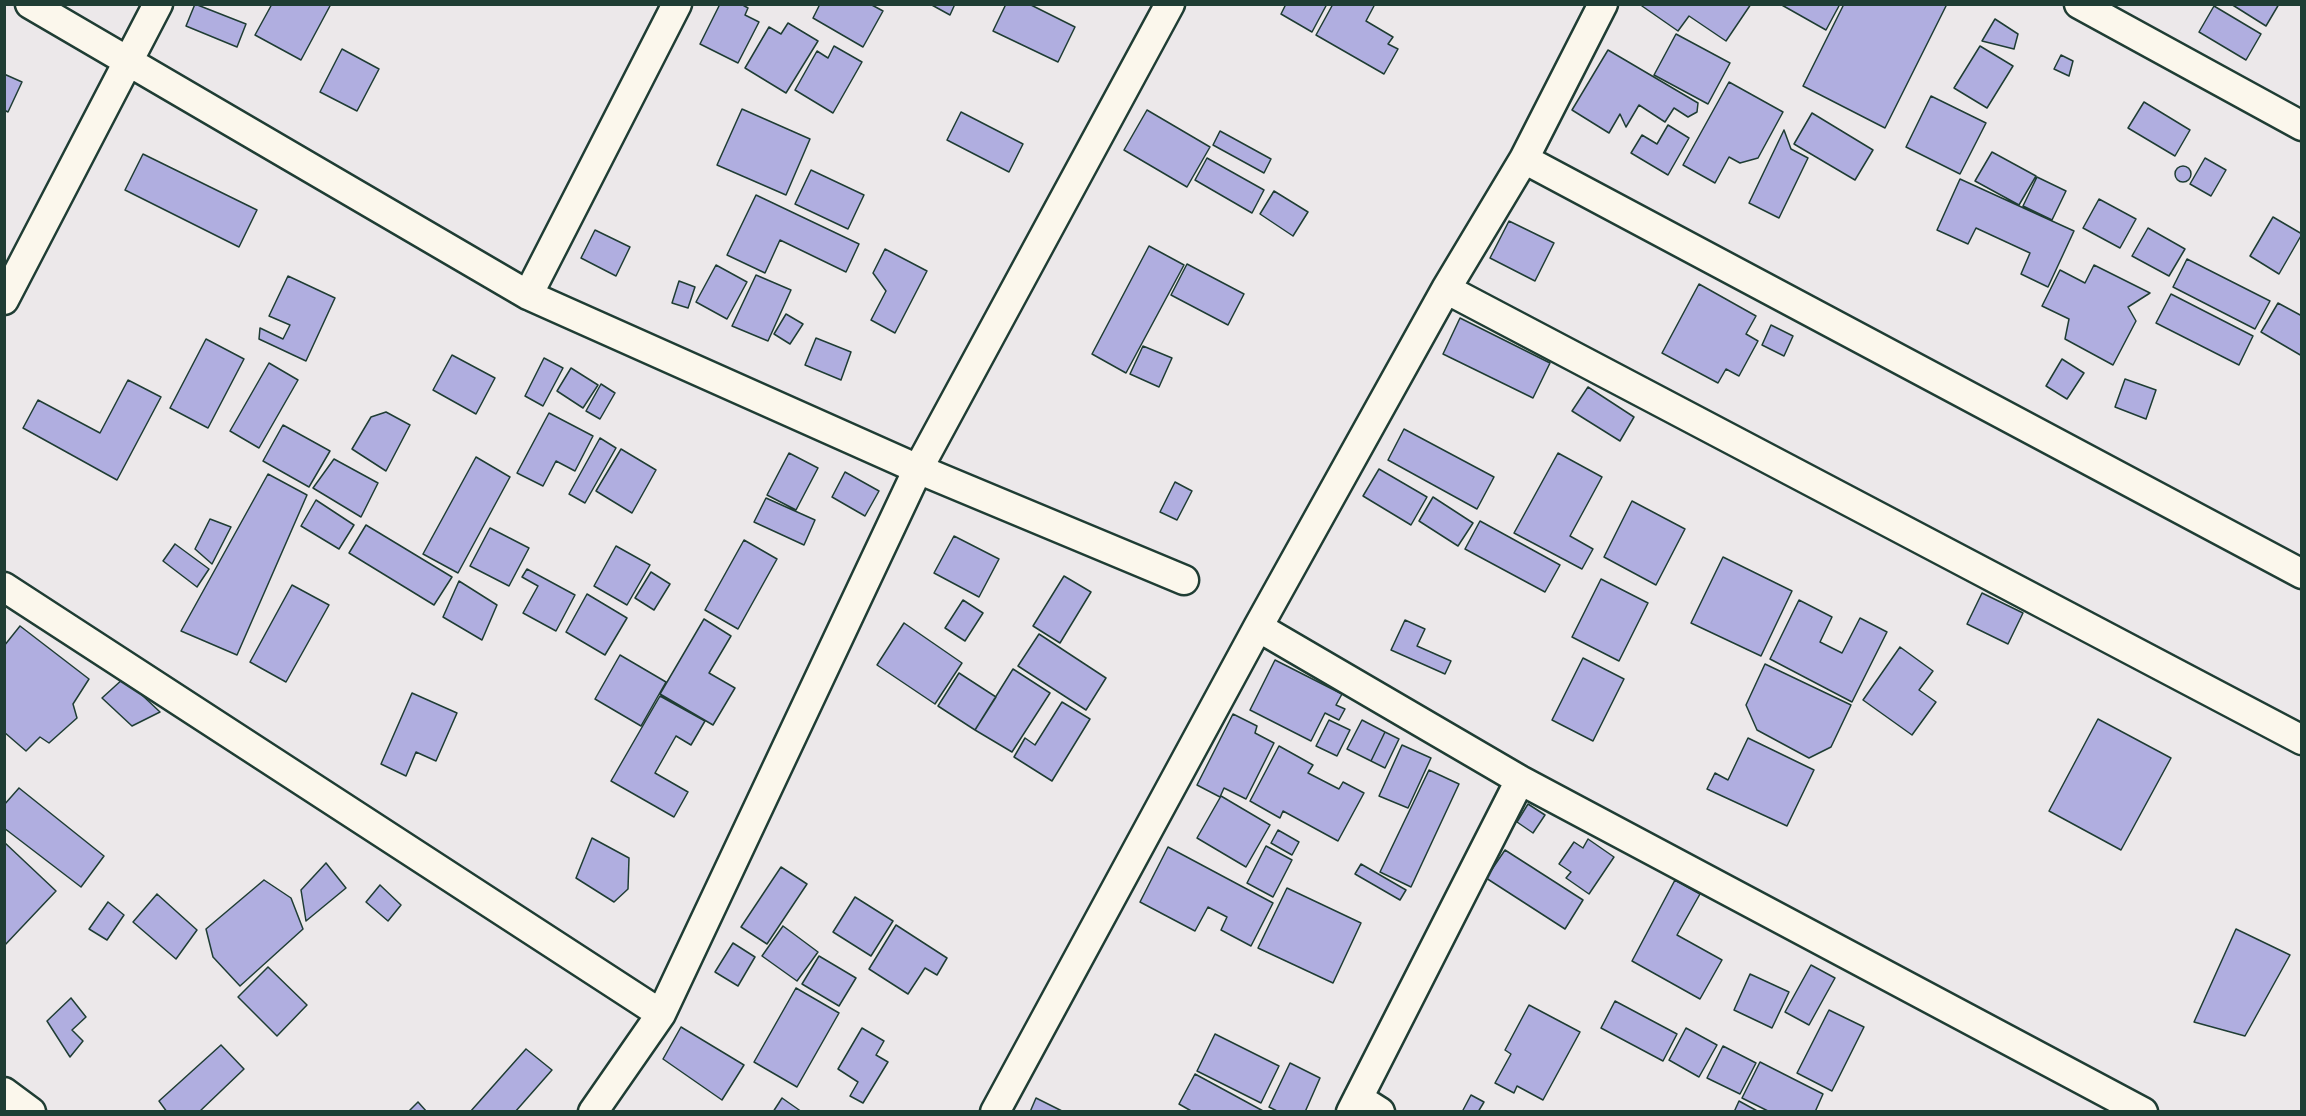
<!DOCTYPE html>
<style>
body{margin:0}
#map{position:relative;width:2306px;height:1116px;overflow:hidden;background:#ece8ea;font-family:"Playpen Sans",sans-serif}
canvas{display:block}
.frame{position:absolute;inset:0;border:6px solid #1f3d34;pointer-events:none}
</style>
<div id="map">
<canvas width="2306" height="1116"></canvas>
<div class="frame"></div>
</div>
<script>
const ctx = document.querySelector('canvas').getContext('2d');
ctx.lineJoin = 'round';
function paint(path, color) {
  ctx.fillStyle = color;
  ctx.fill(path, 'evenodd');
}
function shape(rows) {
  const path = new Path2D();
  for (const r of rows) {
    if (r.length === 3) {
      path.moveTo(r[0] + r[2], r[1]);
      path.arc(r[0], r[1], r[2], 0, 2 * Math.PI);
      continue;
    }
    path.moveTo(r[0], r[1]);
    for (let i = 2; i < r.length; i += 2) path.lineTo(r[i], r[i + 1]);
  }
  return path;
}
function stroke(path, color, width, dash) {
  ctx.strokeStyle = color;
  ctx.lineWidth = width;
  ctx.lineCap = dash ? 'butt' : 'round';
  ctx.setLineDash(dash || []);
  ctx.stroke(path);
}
const building = shape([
 [195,4,246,24,237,47,186,26,195,4],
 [272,4,331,4,301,60,255,35,272,4],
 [720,4,741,4,748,8,745,15,759,22,738,63,700,44,720,4],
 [820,4,870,4,883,11,863,47,813,18,820,4],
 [930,4,955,4,950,15,930,4],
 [1006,4,1029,4,1075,27,1058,62,993,31,1006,4],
 [1286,4,1327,4,1312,32,1281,14,1286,4],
 [1333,4,1375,4,1366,21,1393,37,1388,44,1398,49,1384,74,1316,35,1333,4],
 [1643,4,1751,4,1726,41,1689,16,1678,31,1642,6,1643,4],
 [1780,4,1840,4,1826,30,1780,4],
 [1844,4,1947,4,1885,128,1803,86,1844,4],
 [2231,4,2279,4,2266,26,2231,4],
 [2214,6,2261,34,2246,60,2199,32,2214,6],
 [1995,19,2018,34,2014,49,1982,41,1995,19],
 [788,23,818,41,786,93,745,68,769,27,781,34,788,23],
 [1676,34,1730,63,1708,104,1654,75,1676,34],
 [834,46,862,62,833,113,795,90,817,51,828,58,834,46],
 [1980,46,2013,66,1987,108,1954,88,1980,46],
 [342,49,379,69,357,111,320,92,342,49],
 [1608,50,1698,103,1697,112,1688,117,1674,108,1665,122,1639,105,1626,127,1620,114,1609,133,1572,110,1608,50],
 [2061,55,2073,61,2069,76,2054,69,2061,55],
 [4,74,22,82,8,112,4,110,4,74],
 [1729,82,1783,112,1758,158,1740,163,1729,157,1715,183,1683,165,1729,82],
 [1931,96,1986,123,1960,174,1906,147,1931,96],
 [2144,102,2190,130,2175,156,2128,128,2144,102],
 [742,109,810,139,786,195,717,165,742,109],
 [1147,110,1210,147,1187,187,1124,150,1147,110],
 [961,112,1023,144,1009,172,947,140,961,112],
 [1812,113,1873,150,1855,180,1794,144,1812,113],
 [1668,125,1689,138,1668,175,1631,153,1642,135,1657,144,1668,125],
 [1784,130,1791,149,1808,158,1779,218,1749,203,1784,130],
 [1220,131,1271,159,1264,173,1213,145,1220,131],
 [1992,152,2036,176,2019,205,1975,181,1992,152],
 [143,154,257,210,239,247,125,190,143,154],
 [1207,158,1264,190,1252,213,1195,180,1207,158],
 [2205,158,2226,170,2211,196,2190,184,2205,158],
 [2183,174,8],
 [811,170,864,195,848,229,795,204,811,170],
 [2037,177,2066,191,2052,220,2023,206,2037,177],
 [1960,179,2074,231,2048,287,2021,274,2030,253,1976,228,1968,244,1937,230,1960,179],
 [1274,191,1308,212,1293,236,1260,214,1274,191],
 [756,195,859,244,846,272,780,240,765,273,727,255,756,195],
 [2099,199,2136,219,2120,248,2083,228,2099,199],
 [2273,217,2302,234,2279,274,2250,256,2273,217],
 [1509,221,1554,243,1535,281,1490,258,1509,221],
 [2148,228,2185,249,2169,276,2132,256,2148,228],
 [595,230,630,247,616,276,581,258,595,230],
 [1149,246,1184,265,1126,373,1092,354,1149,246],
 [885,249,927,271,895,333,871,320,886,291,873,273,885,249],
 [2187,259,2270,301,2255,329,2173,287,2187,259],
 [1187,264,1244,294,1228,325,1171,295,1187,264],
 [716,265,747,282,727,319,696,302,716,265],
 [2094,265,2150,293,2128,307,2136,321,2113,365,2065,339,2069,319,2042,306,2060,270,2085,283,2094,265],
 [756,275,791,290,768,341,732,326,756,275],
 [288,276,335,298,306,361,259,339,260,328,283,339,290,325,269,316,288,276],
 [679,281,695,287,688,308,672,303,679,281],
 [1699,284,1756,316,1746,334,1758,341,1739,376,1726,369,1718,383,1662,353,1699,284],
 [2171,294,2253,336,2239,365,2156,323,2171,294],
 [2278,303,2302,316,2302,356,2261,332,2278,303],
 [786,314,803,324,790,344,774,334,786,314],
 [1460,318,1550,363,1533,398,1443,354,1460,318],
 [1771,325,1793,336,1784,356,1762,345,1771,325],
 [816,338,851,352,841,380,805,365,816,338],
 [206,339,244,359,208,428,170,408,206,339],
 [1143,346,1172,358,1159,387,1130,374,1143,346],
 [452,355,495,378,476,414,433,390,452,355],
 [544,358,563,368,543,406,525,396,544,358],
 [2062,359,2084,373,2067,399,2046,386,2062,359],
 [269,363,298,380,259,448,230,431,269,363],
 [571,368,598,385,583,408,557,391,571,368],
 [2125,379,2156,390,2146,419,2115,407,2125,379],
 [128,380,161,397,117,480,23,428,38,400,100,433,128,380],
 [601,384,615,393,600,419,586,411,601,384],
 [1588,387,1634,417,1620,441,1572,411,1588,387],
 [386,412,410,425,386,471,352,449,371,417,386,412],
 [549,413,593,436,575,471,556,461,543,486,517,473,549,413],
 [283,425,330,451,309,487,263,461,283,425],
 [1404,429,1494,477,1477,509,1388,460,1404,429],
 [600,438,616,448,585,503,569,494,600,438],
 [621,449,656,470,632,513,596,491,621,449],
 [789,453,818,468,796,510,767,495,789,453],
 [1558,453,1602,477,1570,536,1593,549,1582,569,1514,533,1558,453],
 [476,457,510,477,458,573,423,554,476,457],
 [334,459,378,483,361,517,313,488,334,459],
 [1379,469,1427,497,1411,525,1363,496,1379,469],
 [845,472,879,491,865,516,832,497,845,472],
 [268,474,307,495,237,655,181,631,268,474],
 [1175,482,1192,491,1177,520,1160,512,1175,482],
 [1433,497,1473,523,1458,546,1419,521,1433,497],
 [766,498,815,520,804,545,754,522,766,498],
 [316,500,354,525,339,549,301,526,316,500],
 [1632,501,1685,529,1656,585,1604,557,1632,501],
 [210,519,231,527,212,564,195,549,210,519],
 [1480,521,1560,565,1545,592,1465,549,1480,521],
 [366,525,452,577,434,605,349,553,366,525],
 [490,528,529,548,509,586,470,566,490,528],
 [954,536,999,559,979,597,934,573,954,536],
 [744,540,777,559,738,629,705,610,744,540],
 [175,544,209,569,197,587,163,561,175,544],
 [616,546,650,565,627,605,594,586,616,546],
 [1723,557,1792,591,1761,656,1691,623,1723,557],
 [527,569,575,595,556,631,523,613,538,586,522,577,527,569],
 [651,572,670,584,654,610,635,598,651,572],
 [1064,576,1091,592,1060,643,1033,626,1064,576],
 [1601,579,1648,603,1619,661,1572,637,1601,579],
 [459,581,497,605,482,640,443,617,459,581],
 [292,585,329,605,286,682,250,662,292,585],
 [1982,593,2023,613,2008,644,1967,624,1982,593],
 [587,594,627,618,605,655,566,632,587,594],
 [963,600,983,613,965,641,945,628,963,600],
 [1799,600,1832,617,1820,642,1842,653,1860,618,1887,632,1852,702,1770,659,1799,600],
 [704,619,731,636,709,673,735,688,713,725,660,694,704,619],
 [1405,620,1425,629,1417,646,1451,661,1445,674,1391,650,1405,620],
 [904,623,962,663,935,704,877,665,904,623],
 [20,626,89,679,73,704,77,718,49,743,40,737,26,751,4,732,4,646,20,626],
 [1039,634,1106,678,1086,710,1018,666,1039,634],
 [1900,647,1933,671,1919,690,1936,702,1912,735,1863,700,1900,647],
 [620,655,666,682,641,726,595,699,620,655],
 [1583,658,1624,679,1593,741,1552,720,1583,658],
 [1275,660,1342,694,1336,705,1345,709,1339,720,1325,713,1311,741,1250,710,1275,660],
 [1765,664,1851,705,1831,747,1809,758,1757,730,1746,705,1765,664],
 [1013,669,1050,693,1012,752,975,730,1013,669],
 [959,673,996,697,975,730,938,706,959,673],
 [124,678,160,712,132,726,102,698,124,678],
 [412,693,457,713,436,761,416,752,406,776,381,764,412,693],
 [660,696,705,721,691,745,676,736,655,773,688,792,674,817,611,781,660,696],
 [1062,702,1090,719,1052,781,1014,757,1025,738,1035,745,1062,702],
 [1233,714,1257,726,1255,733,1274,743,1246,799,1224,788,1220,797,1197,785,1233,714],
 [2098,719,2171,758,2121,850,2049,811,2098,719],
 [1329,720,1350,730,1337,756,1316,746,1329,720],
 [1362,720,1385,732,1371,761,1347,749,1362,720],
 [1385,732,1399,739,1385,768,1371,761,1385,732],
 [1748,738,1814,770,1787,826,1707,789,1715,773,1728,780,1748,738],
 [1402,745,1431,758,1408,808,1379,796,1402,745],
 [1279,746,1313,765,1308,773,1339,789,1343,782,1364,793,1338,841,1283,811,1280,818,1250,801,1279,746],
 [1429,770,1459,784,1411,887,1380,872,1429,770],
 [19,788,104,856,81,887,4,828,4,805,19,788],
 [1221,796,1270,825,1246,867,1197,838,1221,796],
 [1528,804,1545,815,1533,833,1517,822,1528,804],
 [1278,830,1299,842,1292,855,1271,843,1278,830],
 [592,838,629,858,628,889,614,902,576,878,592,838],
 [1588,839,1614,857,1589,894,1566,878,1571,872,1559,864,1574,842,1583,848,1588,839],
 [4,842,56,891,4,946,4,842],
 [1266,846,1292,860,1273,897,1247,883,1266,846],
 [1168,847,1273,903,1251,946,1221,930,1227,917,1208,907,1195,931,1140,902,1168,847],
 [1505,850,1583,900,1565,929,1486,878,1505,850],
 [326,863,346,888,306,921,301,890,326,863],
 [1361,864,1406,890,1400,900,1355,874,1361,864],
 [781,867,807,884,767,944,741,927,781,867],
 [264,880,291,898,303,929,240,986,213,957,206,929,264,880],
 [1675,880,1700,894,1677,935,1722,960,1700,999,1632,961,1675,880],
 [380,885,401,905,388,921,366,902,380,885],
 [1287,888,1361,923,1333,983,1258,948,1287,888],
 [157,894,197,930,176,959,133,922,157,894],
 [855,897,893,921,871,956,833,932,855,897],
 [108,902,124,915,107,940,89,929,108,902],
 [896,925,947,958,937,975,925,968,908,994,869,969,896,925],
 [783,926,818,952,797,981,762,956,783,926],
 [2236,929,2290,955,2245,1036,2194,1022,2236,929],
 [733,943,755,957,738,986,715,972,733,943],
 [819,956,856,978,839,1006,802,984,819,956],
 [1811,965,1835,978,1809,1025,1785,1012,1811,965],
 [268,967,307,1005,277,1036,238,997,268,967],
 [1750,974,1789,992,1772,1028,1734,1010,1750,974],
 [796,988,839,1013,797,1087,754,1062,796,988],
 [71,998,86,1017,72,1030,83,1041,70,1057,47,1021,71,998],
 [1615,1001,1677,1034,1663,1061,1601,1028,1615,1001],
 [1529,1005,1580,1032,1543,1100,1517,1086,1514,1093,1495,1083,1511,1054,1505,1050,1529,1005],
 [1829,1010,1864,1027,1832,1091,1797,1073,1829,1010],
 [681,1027,744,1065,722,1100,663,1059,681,1027],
 [862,1028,884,1041,876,1055,888,1062,863,1103,850,1096,858,1082,838,1069,862,1028],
 [1686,1028,1717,1045,1699,1077,1669,1060,1686,1028],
 [1215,1034,1279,1066,1261,1103,1197,1071,1215,1034],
 [221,1045,244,1069,199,1112,167,1112,159,1101,221,1045],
 [1723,1046,1756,1063,1740,1094,1707,1078,1723,1046],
 [526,1049,552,1070,515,1112,470,1112,526,1049],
 [1760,1062,1823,1094,1815,1112,1770,1112,1742,1098,1760,1062],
 [1290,1063,1320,1078,1305,1112,1279,1112,1269,1107,1290,1063],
 [1195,1074,1265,1112,1193,1112,1179,1104,1195,1074],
 [1471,1095,1484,1102,1478,1112,1462,1112,1471,1095],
 [782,1098,802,1112,773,1112,782,1098],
 [1036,1098,1064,1112,1030,1112,1036,1098],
 [1739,1101,1759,1112,1734,1112,1739,1101],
 [418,1102,427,1112,408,1112,418,1102]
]);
const minor = shape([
 [30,4,528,295,918,469,1184,580],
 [2079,4,2302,126],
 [1524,159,2302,574],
 [1446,289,2302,740],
 [528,295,677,4],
 [4,300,158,4],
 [4,587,661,1014],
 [1258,627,1520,780,2143,1112],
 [4,1092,31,1112],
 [1358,1098,1380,1112],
 [593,1112,661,1014,918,469,1170,4],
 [995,1112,1258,627,1446,289,1524,159,1603,4],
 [1351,1112,1520,780]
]);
paint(building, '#b0aee0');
stroke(building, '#1f3d34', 1.5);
stroke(minor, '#1f3d34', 33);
stroke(minor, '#fbf7ec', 28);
</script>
